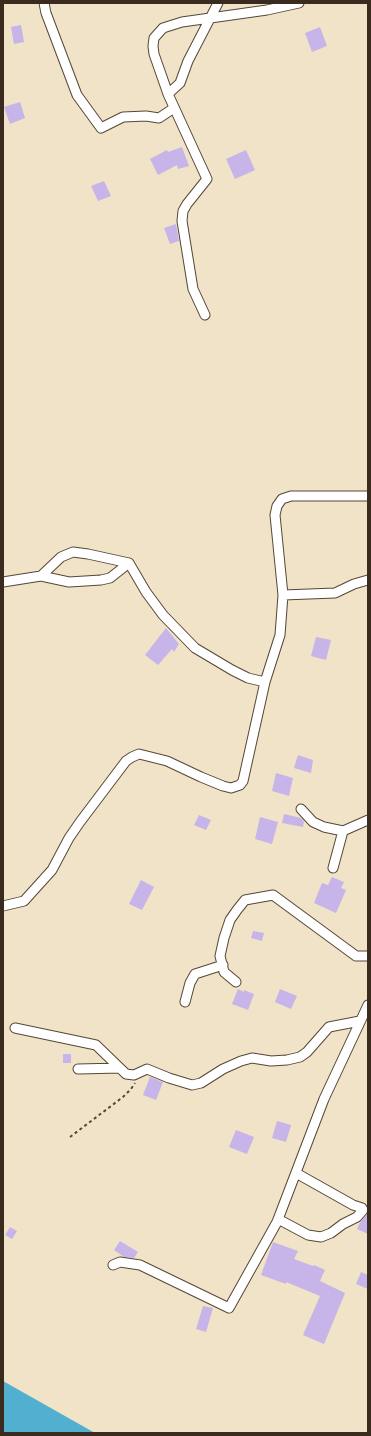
<!DOCTYPE html>
<style>
body{margin:0}
#map{position:relative;width:371px;height:1436px;overflow:hidden;background:#f0e3c7;font-family:"Sorts Mill Goudy",serif}
canvas{display:block}
.frame{position:absolute;inset:0;border:4px solid #3b2a1e;pointer-events:none}
</style>
<div id="map">
<canvas width="371" height="1436"></canvas>
<div class="frame"></div>
</div>
<script>
const ctx = document.querySelector('canvas').getContext('2d');
ctx.lineJoin = 'round';
function paint(path, color) {
  ctx.fillStyle = color;
  ctx.fill(path, 'evenodd');
}
function shape(rows) {
  const path = new Path2D();
  for (const r of rows) {
    path.moveTo(r[0], r[1]);
    for (let i = 2; i < r.length; i += 2) path.lineTo(r[i], r[i + 1]);
  }
  return path;
}
function stroke(path, color, width, dash) {
  ctx.strokeStyle = color;
  ctx.lineWidth = width;
  ctx.lineCap = dash ? 'butt' : 'round';
  ctx.setLineDash(dash || []);
  ctx.stroke(path);
}
const water = shape([
 [3,1381,95,1433,3,1433]
]);
const building = shape([
 [21,25,24,42,14,44,11,27],
 [320,27,327,46,312,52,305,33],
 [20,102,25,118,10,124,4,107],
 [182,147,189,166,178,169,177,165,158,175,150,159,167,150,168,152],
 [246,150,255,170,235,179,226,159],
 [104,181,111,196,98,201,91,186],
 [176,224,179,241,170,244,164,228],
 [166,628,179,644,174,652,172,649,158,665,145,655],
 [316,637,331,640,326,660,311,656],
 [298,755,313,760,311,773,294,768],
 [276,773,293,778,289,796,272,791],
 [284,814,301,818,304,821,303,827,282,823],
 [199,815,211,820,206,830,194,825],
 [260,817,278,822,272,844,255,839],
 [332,877,344,882,341,888,346,890,336,913,314,903,322,883,328,885],
 [141,880,154,887,142,910,129,904],
 [253,931,264,933,262,941,251,938],
 [238,989,244,992,244,990,254,994,248,1010,232,1004],
 [280,989,297,996,291,1009,275,1002],
 [63,1054,71,1054,71,1063,63,1063],
 [150,1077,163,1082,156,1100,143,1095],
 [277,1121,291,1125,286,1142,272,1138],
 [236,1130,254,1137,247,1154,229,1147],
 [368,1213,368,1234,357,1229,360,1222],
 [10,1227,17,1231,12,1239,5,1235],
 [120,1241,138,1252,134,1258,124,1257,114,1250],
 [273,1242,298,1251,294,1259,313,1266,314,1265,325,1270,320,1281,345,1293,324,1344,303,1335,320,1296,286,1282,286,1284,261,1275],
 [361,1272,368,1275,368,1289,356,1284],
 [203,1306,213,1308,206,1332,196,1329]
]);
const path = shape([
 [70,1137,123,1097,131,1089,135,1083]
]);
const minor = shape([
 [44,3,46,13,77,95,101,128,123,117,146,116,159,118,174,108],
 [168,94,154,54,153,46,154,38,163,28,182,22,267,10,299,3],
 [205,315,193,289,182,221,183,211,187,204,207,179,168,94,180,83,188,61,218,3],
 [41,576,69,582,101,580,110,578,129,563],
 [3,582,41,576,61,557,73,552,88,554,129,563,146,592,163,615,195,648,232,670,248,678,265,682,280,635,283,595,335,593,354,584,368,580],
 [283,595,275,515,277,506,282,499,291,496,368,496],
 [301,809,313,822,324,827,343,831],
 [333,868,343,831,368,820],
 [3,906,24,901,52,870,69,838,80,822,126,761,132,757,139,754,167,761,201,777,223,786,231,788,240,785,243,781,265,682],
 [236,982,224,972,220,956,224,938,230,920,237,910,245,900,273,895,356,956,368,956],
 [185,1002,190,983,195,974,223,965],
 [15,1028,96,1045,126,1074,134,1075,147,1069,169,1078,192,1085,201,1083,223,1069,241,1061,252,1058,271,1061,287,1060,300,1057,307,1052,329,1027,360,1021],
 [78,1069,120,1068],
 [278,1219,308,1235,321,1237,331,1233,343,1224,357,1217,363,1210,362,1208,353,1205,296,1173],
 [113,1265,120,1262,140,1265,229,1308,277,1222,324,1099,368,1005]
]);
paint(water, '#51b0d0');
paint(building, '#c7b4e9');
stroke(minor, '#564637', 11);
stroke(path, '#564637', 2, [3, 3]);
stroke(minor, '#fff', 9);
</script>
